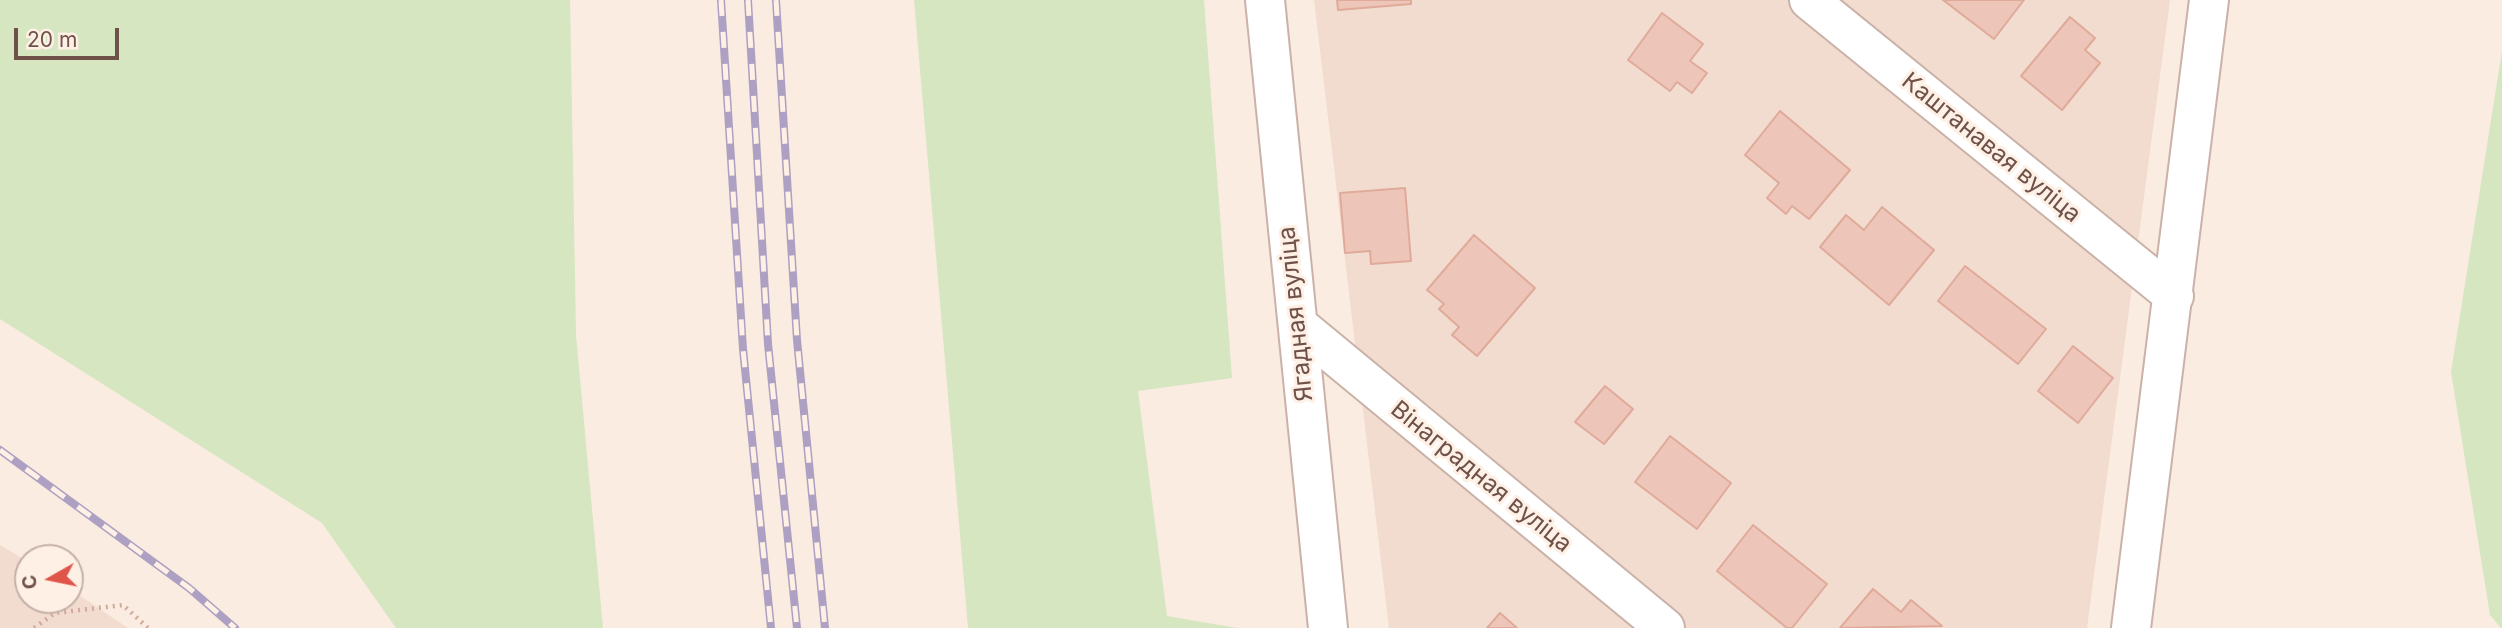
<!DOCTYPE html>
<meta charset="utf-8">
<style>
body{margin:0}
#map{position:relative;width:2502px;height:628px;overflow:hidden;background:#faece0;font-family:Inter,sans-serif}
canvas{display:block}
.north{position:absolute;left:14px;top:544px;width:70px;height:70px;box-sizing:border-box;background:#fef0e5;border:2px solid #c5b0a7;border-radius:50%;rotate:261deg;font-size:19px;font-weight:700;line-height:28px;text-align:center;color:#6f5149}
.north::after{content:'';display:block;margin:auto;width:24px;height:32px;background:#df554a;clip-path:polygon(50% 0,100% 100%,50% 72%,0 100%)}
.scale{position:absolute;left:14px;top:28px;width:105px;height:32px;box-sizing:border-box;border:4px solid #6f5149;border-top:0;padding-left:9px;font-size:21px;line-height:24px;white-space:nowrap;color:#6f5149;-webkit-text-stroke:5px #fef0e5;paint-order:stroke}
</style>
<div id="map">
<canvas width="2502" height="628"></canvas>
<div class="north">С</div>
<div class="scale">20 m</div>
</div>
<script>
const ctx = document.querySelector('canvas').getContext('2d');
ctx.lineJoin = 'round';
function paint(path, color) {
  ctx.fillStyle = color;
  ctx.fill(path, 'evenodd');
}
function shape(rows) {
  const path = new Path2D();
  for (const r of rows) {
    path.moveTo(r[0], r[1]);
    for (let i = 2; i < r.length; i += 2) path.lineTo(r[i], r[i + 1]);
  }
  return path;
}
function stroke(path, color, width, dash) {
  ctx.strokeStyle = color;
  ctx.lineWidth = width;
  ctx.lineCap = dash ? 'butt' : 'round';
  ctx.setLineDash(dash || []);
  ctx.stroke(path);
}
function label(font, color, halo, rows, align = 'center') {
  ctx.font = font + ' Inter,sans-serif';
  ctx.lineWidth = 6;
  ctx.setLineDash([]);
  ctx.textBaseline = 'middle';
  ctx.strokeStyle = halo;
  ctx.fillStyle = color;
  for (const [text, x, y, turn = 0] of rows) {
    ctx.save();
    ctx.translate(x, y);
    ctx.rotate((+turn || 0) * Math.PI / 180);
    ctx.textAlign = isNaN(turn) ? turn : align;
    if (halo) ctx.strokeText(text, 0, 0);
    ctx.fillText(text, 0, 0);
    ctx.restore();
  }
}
const residential = shape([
 [1314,0,2170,0,2087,628,1389,628],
 [0,545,28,562,28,600,70,600,70,589,128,628,0,628]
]);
const green = shape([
 [0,0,570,0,576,335,603,628,396,628,322,523,0,319],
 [914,0,1204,0,1232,378,1138,391,1167,616,1237,628,968,628],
 [2502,51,2502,628,2501,628,2490,615,2451,372]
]);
const building = shape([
 [1337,0,1411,0,1411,4,1338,10,1337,0],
 [1943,0,2024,0,1994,39,1943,0],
 [1662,13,1703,44,1690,61,1707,73,1692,93,1677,82,1670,91,1628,60,1662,13],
 [2070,17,2095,38,2085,50,2100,63,2062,110,2021,76,2070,17],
 [1780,111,1850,170,1809,219,1792,206,1786,214,1767,198,1779,183,1745,155,1780,111],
 [1405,188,1411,261,1371,264,1370,251,1345,253,1340,193,1405,188],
 [1882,207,1934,250,1889,305,1820,247,1846,215,1864,230,1882,207],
 [1474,235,1535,288,1477,356,1452,335,1459,327,1439,309,1444,304,1427,290,1474,235],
 [1965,266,2046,329,2018,364,1938,301,1965,266],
 [2073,346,2113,378,2078,423,2038,391,2073,346],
 [1605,386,1633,409,1604,444,1575,422,1605,386],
 [1670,436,1731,483,1697,529,1635,482,1670,436],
 [1753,525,1827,584,1792,628,1787,628,1717,571,1753,525],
 [1873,589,1901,612,1911,600,1942,626,1840,628,1873,589],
 [1500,613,1517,628,1487,628,1500,613]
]);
const path = shape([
 [34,628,55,613,123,605,148,628]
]);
const minor = shape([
 [1265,0,1328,628],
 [1809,0,2174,296],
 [1298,325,1665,628],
 [2131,628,2209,0]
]);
const rail = shape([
 [721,0,743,349,771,628],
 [748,0,768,344,797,628],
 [776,0,797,340,825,628],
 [0,450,189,588,235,628]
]);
const streetNames = [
 ["Каштанавая вуліца",1991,148,39],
 ["Ягадная вуліца",1296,314,-96],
 ["Вінаградная вуліца",1481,477,39]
];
paint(residential, '#f2dccf');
paint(green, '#d5e6c0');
paint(building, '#eec6b9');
stroke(building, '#e0aa9a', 2);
stroke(minor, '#cab2a8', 42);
stroke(path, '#d2a99d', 4.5, [2, 5]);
stroke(minor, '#fff', 38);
stroke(rail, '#ada0c2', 8);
stroke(rail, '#fef0e5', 5, [16]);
label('24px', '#6f5149', '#fef0e5', streetNames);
</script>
